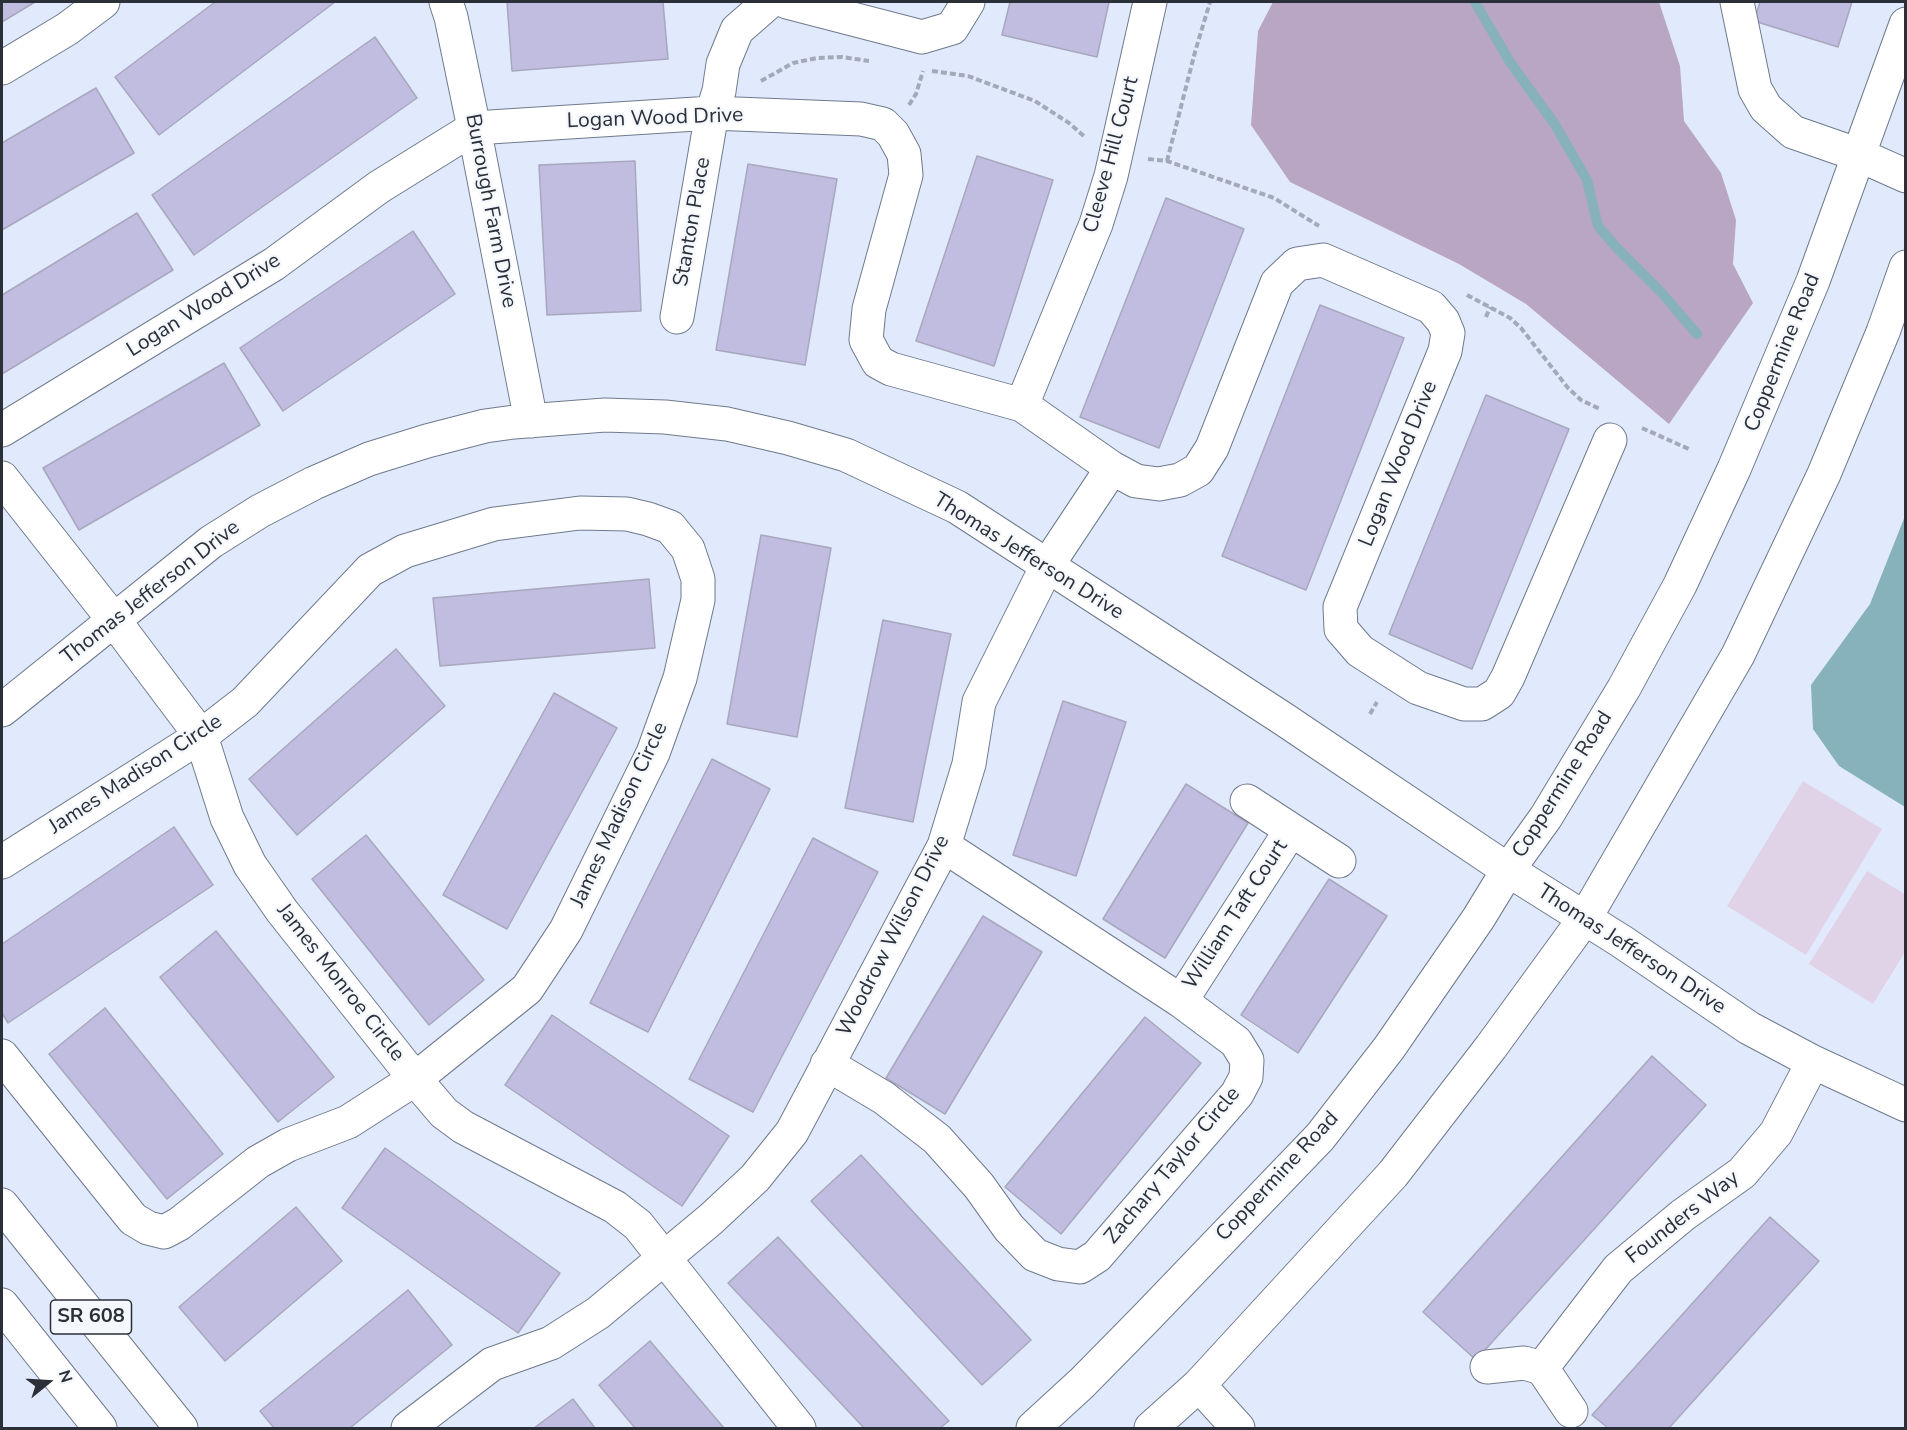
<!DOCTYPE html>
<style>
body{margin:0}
#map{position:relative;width:1907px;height:1430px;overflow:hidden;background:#e1eafc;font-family:"Nunito Sans",sans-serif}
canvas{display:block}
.frame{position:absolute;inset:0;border:3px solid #2b2f38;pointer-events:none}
.north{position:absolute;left:18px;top:1352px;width:60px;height:60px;-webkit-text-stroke:4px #f4f7fb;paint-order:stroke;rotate:72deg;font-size:16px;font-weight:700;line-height:24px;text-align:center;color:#2b2f38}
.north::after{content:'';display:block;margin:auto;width:21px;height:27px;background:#2b2f38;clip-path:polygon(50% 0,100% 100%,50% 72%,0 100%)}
</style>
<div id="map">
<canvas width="1907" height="1430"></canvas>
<div class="frame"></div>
<div class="north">N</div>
</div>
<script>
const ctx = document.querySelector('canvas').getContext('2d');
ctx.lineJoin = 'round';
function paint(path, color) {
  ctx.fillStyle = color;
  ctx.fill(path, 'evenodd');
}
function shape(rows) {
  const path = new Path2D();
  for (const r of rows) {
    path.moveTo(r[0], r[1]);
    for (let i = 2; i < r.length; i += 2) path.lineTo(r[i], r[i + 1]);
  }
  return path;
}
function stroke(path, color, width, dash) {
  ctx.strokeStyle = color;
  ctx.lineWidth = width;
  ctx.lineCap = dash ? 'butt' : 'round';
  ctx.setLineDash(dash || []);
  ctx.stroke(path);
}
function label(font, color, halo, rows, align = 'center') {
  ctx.font = font + ' "Nunito Sans",sans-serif';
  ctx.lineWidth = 4.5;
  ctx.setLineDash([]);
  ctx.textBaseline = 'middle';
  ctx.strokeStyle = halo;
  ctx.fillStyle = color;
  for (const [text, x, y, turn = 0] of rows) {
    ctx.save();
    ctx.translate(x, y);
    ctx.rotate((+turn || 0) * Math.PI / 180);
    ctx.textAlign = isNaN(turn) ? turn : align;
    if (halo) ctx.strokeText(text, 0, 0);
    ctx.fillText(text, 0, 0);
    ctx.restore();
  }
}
const green = shape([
 [1803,781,1882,829,1806,955,1727,906],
 [1867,871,1906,895,1905,952,1873,1004,1809,964]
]);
const forest = shape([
 [1273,2,1659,2,1680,66,1684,121,1721,173,1736,220,1733,264,1753,303,1669,424,1526,304,1459,264,1290,182,1251,125,1258,31]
]);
const water = shape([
 [1905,516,1906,807,1905,807,1839,766,1813,729,1811,685,1870,604]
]);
const stream = shape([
 [1475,2,1510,62,1554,123,1587,180,1598,226,1616,247,1660,291,1697,334]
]);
const building = shape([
 [2,2,35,2,2,22,2,2],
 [215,2,335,2,159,135,115,77,215,2],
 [507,2,663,2,668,59,512,71,507,2],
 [1010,2,1109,2,1097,57,1002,35,1010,2],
 [1760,2,1852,2,1838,47,1754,21,1760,2],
 [375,37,417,98,194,255,152,195,375,37],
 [96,88,134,153,2,230,2,143,96,88],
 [977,156,1053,180,994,366,916,341,977,156],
 [635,161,641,311,547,315,539,165,635,161],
 [748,164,837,179,805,365,716,350,748,164],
 [1166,198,1244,229,1159,448,1080,417,1166,198],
 [137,213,173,270,2,374,2,295,137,213],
 [413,231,455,294,283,411,240,348,413,231],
 [1320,305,1404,338,1306,590,1222,556,1320,305],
 [224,363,260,425,79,530,43,468,224,363],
 [1486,395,1569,429,1472,669,1389,634,1486,395],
 [761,535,831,548,797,737,727,724,761,535],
 [649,579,655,648,440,666,433,598,649,579],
 [883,620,951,634,913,822,845,808,883,620],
 [396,649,445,706,297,835,249,779,396,649],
 [554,693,617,728,507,929,443,895,554,693],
 [1063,701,1126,722,1076,876,1013,855,1063,701],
 [712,759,770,789,648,1032,590,1003,712,759],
 [1186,784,1248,823,1165,958,1103,919,1186,784],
 [174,827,213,885,8,1023,2,1013,2,944,174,827],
 [366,835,484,980,429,1025,312,879,366,835],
 [813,838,878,872,753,1112,689,1079,813,838],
 [1329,879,1387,916,1298,1053,1241,1015,1329,879],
 [983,916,1042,952,945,1114,886,1078,983,916],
 [216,931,334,1077,278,1122,160,977,216,931],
 [105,1008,223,1154,167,1199,49,1054,105,1008],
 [552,1015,729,1136,682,1206,505,1085,552,1015],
 [1145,1017,1201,1063,1061,1234,1005,1187,1145,1017],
 [1652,1056,1706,1105,1476,1360,1423,1312,1652,1056],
 [385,1148,560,1273,518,1333,342,1208,385,1148],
 [861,1155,1031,1340,982,1385,811,1201,861,1155],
 [296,1207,342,1261,225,1361,179,1307,296,1207],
 [1770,1217,1819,1261,1669,1428,1608,1428,1592,1415,1770,1217],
 [778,1237,949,1421,940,1428,864,1428,728,1283,778,1237],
 [408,1290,452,1345,350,1428,274,1428,260,1411,408,1290],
 [650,1341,724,1428,635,1428,599,1385,650,1341],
 [573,1399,595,1428,534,1428,573,1399]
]);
const path = shape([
 [932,71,968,76,1035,101,1069,123,1085,137],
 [761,81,793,63,817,58,842,57,869,61],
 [909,105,916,94,923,71],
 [1148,159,1167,161,1274,198,1319,226],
 [1167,161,1195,52,1210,2],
 [1467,295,1510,318,1521,328,1568,388,1581,400,1600,409],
 [1486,317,1490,307],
 [1642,428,1691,450],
 [1370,714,1377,702]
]);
const minor = shape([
 [446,2,451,17,474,128,531,421],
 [787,2,922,37,952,28,968,2],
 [1737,2,1755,89,1766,108,1793,132,1859,155,1906,176],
 [2,68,67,29,103,2],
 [677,317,712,113,719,91,723,64,737,30,769,2],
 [1022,405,1096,224,1111,176,1150,2],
 [2,430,274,264,379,187,474,128,712,113,861,119,883,124,893,134,904,154,906,175,869,309,866,340,878,362,891,369,1022,405,1112,468,1136,481,1159,484,1180,480,1198,470,1212,448,1277,283,1297,264,1323,260,1431,307,1443,321,1448,333,1445,351,1340,607,1341,629,1360,651,1418,688,1464,704,1482,704,1499,693,1508,677,1610,440],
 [2,478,113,619,201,736,227,818,250,865,282,911,415,1079,444,1113,463,1127,615,1207,638,1225,799,1428],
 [2,710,211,542,260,511,314,483,369,459,427,441,485,426,514,422,605,415,665,417,727,424,788,438,846,455,957,507,1282,718,1508,870,1621,941,1749,1028,1813,1062,1906,1105],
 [1247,801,1339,861],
 [2,862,201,736,245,702,370,570,405,551,494,524,580,513,627,514,648,519,670,527,688,549,698,579,698,600,680,678,653,753,566,930,527,989,415,1079,348,1122,288,1145,258,1162,179,1224,164,1232,148,1228,133,1219,2,1056],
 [1181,1001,1291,830],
 [827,1064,884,1098,937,1139,979,1186,1009,1228,1035,1255,1058,1264,1080,1267,1097,1256,1237,1094,1246,1077,1247,1060,1236,1042,1181,1001,944,846],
 [1487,1367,1524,1363,1542,1368,1571,1411],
 [1542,1368,1618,1269,1683,1215,1742,1173,1776,1133,1813,1062],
 [1199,1385,1238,1428],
 [408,1428,492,1364,551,1343,598,1313,711,1219,755,1178,792,1132,944,846,969,764,979,702,1047,566,1112,468],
 [1033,1428,1082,1383,1145,1319,1320,1137,1389,1048,1478,919,1508,870,1546,817,1624,688,1680,585,1734,469,1813,281,1906,24],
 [1151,1428,1199,1385,1393,1174,1491,1047,1585,918,1738,655,1824,474,1883,332,1906,267]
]);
const major = shape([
 [2,1205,181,1428],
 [2,1305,100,1428]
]);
const shields = [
 [91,1317,81]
];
const shieldNames = [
 ["SR 608",91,1317]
];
const streetNames = [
 ["Logan Wood Drive",655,119,-2],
 ["Cleeve Hill Court",1112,155,-75],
 ["Burrough Farm Drive",490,211,79],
 ["Stanton Place",693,222,-80],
 ["Logan Wood Drive",204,306,-32],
 ["Coppermine Road",1783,353,-68],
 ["Logan Wood Drive",1399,464,-68],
 ["Thomas Jefferson Drive",1028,557,32],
 ["Thomas Jefferson Drive",151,593,-38],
 ["James Madison Circle",136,775,-33],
 ["Coppermine Road",1563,785,-58],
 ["James Madison Circle",620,815,-65],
 ["William Taft Court",1236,915,-57],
 ["Woodrow Wilson Drive",894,936,-63],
 ["Thomas Jefferson Drive",1631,950,33],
 ["James Monroe Circle",340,983,52],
 ["Zachary Taylor Circle",1173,1166,-50],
 ["Coppermine Road",1278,1177,-47],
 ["Founders Way",1683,1218,-38]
];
paint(green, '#e0d2e7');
paint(forest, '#b9a5c4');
paint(water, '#87b2bc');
stroke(stream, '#87b2bc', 10);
paint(building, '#c0bde0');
stroke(building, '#a8a7be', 1.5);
stroke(minor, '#6f7a8d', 35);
stroke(major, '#6f7a8d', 35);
stroke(path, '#a2a9b8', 4, [6, 3]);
stroke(minor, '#fff', 33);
stroke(major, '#fff', 33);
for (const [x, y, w] of shields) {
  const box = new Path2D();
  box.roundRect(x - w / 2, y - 17, w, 34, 4.5);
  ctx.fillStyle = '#f4f7fb';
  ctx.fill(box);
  stroke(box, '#2b2f38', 1.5);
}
label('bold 20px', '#2b2f38', null, shieldNames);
label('21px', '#2b2f38', '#f4f7fb', streetNames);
</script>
